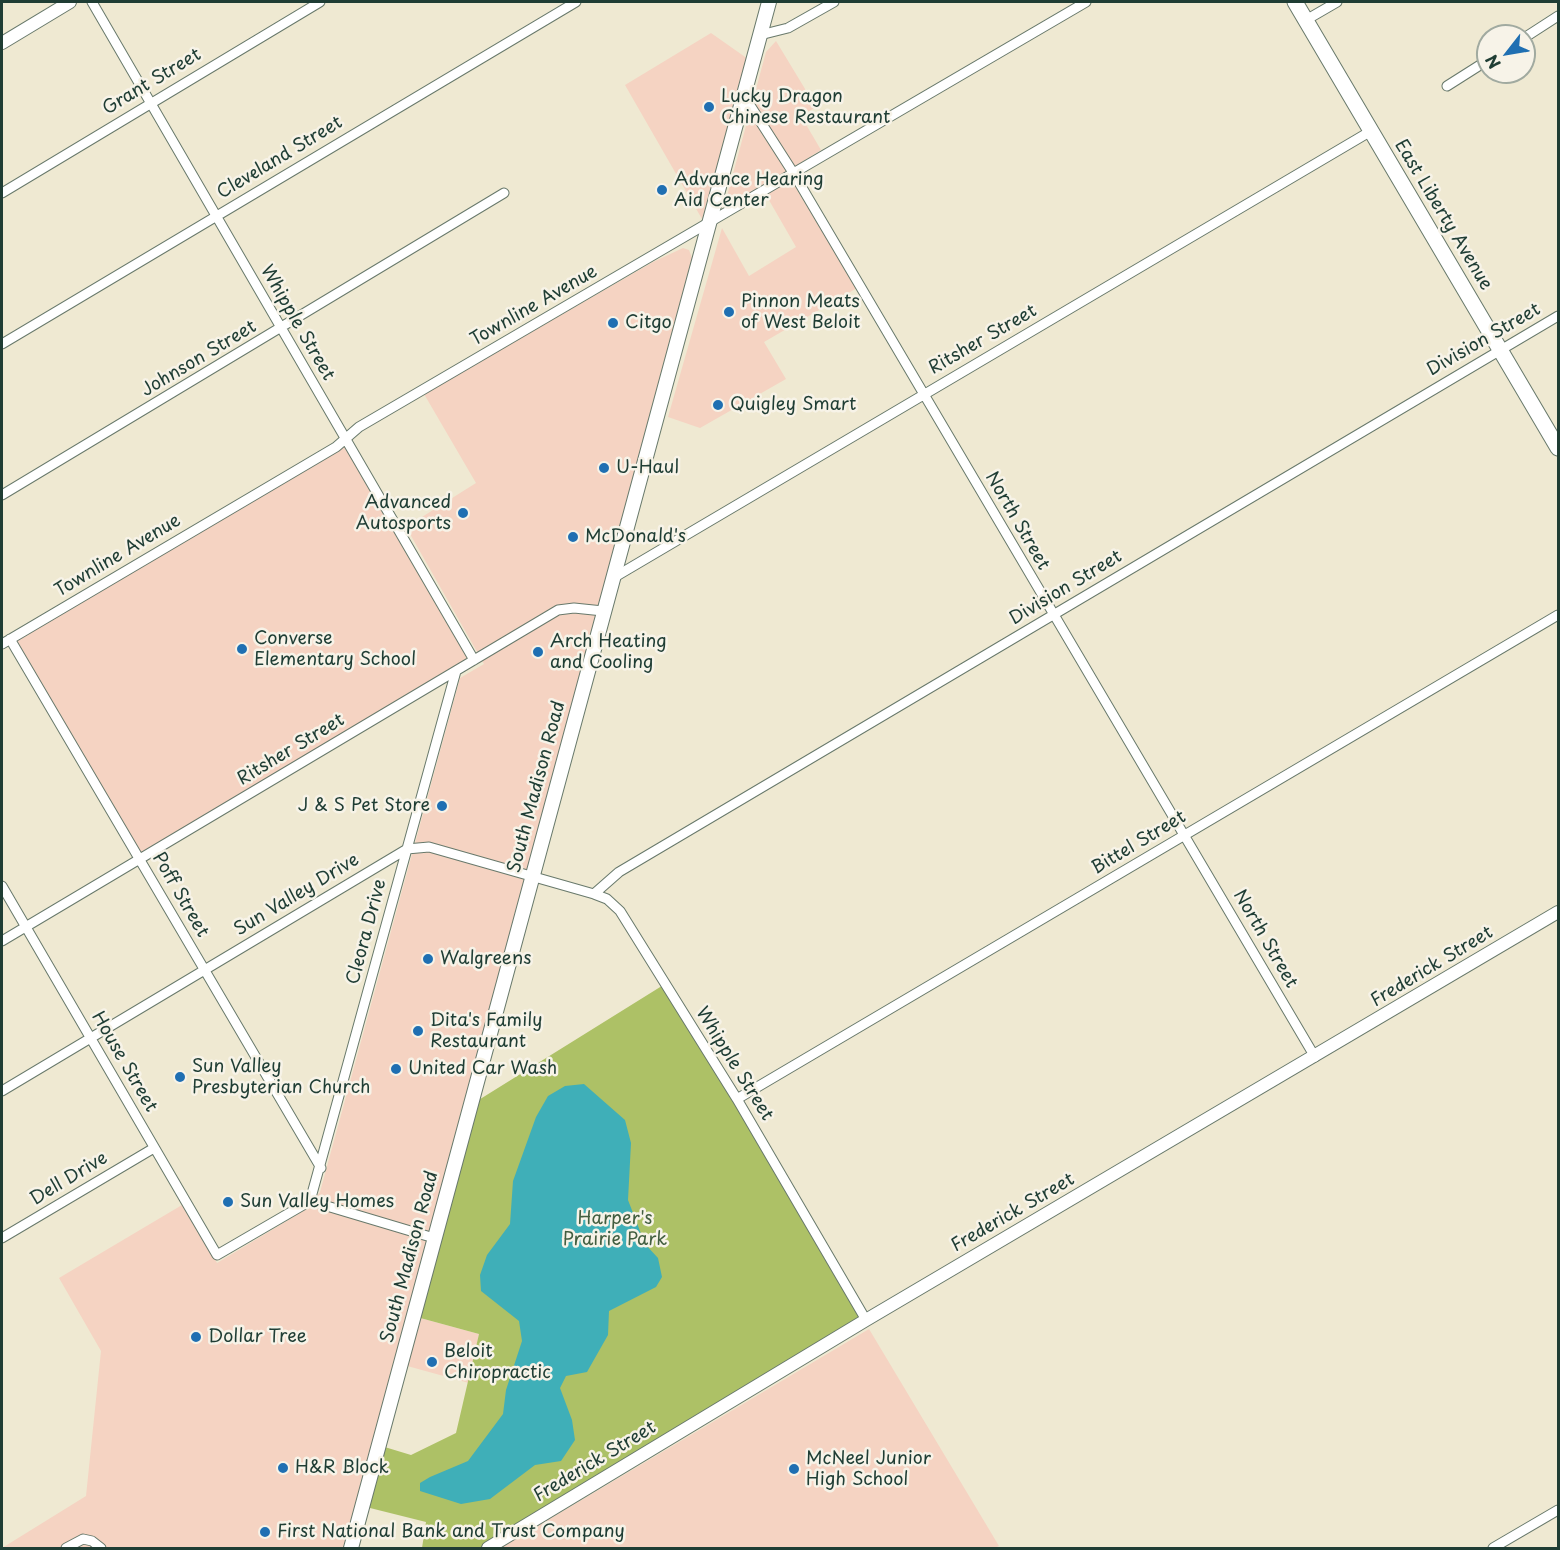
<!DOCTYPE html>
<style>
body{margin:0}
#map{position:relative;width:1560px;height:1550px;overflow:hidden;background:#efe9d2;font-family:"Playpen Sans",sans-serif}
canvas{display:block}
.frame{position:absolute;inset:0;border:3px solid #1f3d34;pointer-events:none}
.north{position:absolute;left:1476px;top:24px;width:60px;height:60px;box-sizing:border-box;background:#f7f3e8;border:2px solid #a1aaa0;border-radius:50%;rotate:239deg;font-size:16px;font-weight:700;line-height:24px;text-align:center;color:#1f3d34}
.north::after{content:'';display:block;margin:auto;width:21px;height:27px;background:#1f6fb2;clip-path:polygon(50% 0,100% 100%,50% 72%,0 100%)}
</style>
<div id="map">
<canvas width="1560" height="1550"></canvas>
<div class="frame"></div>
<div class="north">N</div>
</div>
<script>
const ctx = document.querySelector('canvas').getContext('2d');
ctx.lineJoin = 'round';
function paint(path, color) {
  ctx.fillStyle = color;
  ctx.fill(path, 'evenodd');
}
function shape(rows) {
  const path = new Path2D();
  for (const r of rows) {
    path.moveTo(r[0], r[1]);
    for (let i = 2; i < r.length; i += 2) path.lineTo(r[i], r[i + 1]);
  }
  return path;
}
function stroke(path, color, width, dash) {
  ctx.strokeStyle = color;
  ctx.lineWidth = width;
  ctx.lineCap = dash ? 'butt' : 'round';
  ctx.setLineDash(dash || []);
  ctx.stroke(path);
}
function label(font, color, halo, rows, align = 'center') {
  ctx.font = font + ' "Playpen Sans",sans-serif';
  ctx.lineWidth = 5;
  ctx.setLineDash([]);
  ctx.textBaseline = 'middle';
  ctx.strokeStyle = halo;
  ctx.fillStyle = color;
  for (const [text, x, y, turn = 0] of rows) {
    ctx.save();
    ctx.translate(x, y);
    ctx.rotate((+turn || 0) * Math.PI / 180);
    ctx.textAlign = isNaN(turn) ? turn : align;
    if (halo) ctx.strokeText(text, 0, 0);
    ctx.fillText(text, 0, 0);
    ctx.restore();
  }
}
const built = shape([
 [711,33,748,59,702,219,625,85],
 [776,41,816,107,801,116,821,150,786,172,857,288,764,342,786,379,700,428,668,417,722,228,749,276,796,247,762,188,737,202,727,196,766,52],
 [683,248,689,250,692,258,455,1135,434,1238,413,1316,479,1334,469,1383,400,1364,344,1548,2,1548,86,1496,101,1351,59,1278,182,1205,217,1263,305,1210,320,1192,460,678,484,664,406,527,476,483,424,394,653,262],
 [346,438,474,660,139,859,10,639],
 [869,1329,999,1546,994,1548,501,1548]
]);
const green = shape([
 [665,984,866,1320,488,1548,422,1548,426,1522,362,1506,378,1445,411,1455,456,1433,479,1334,413,1316,469,1106]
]);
const water = shape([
 [584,1084,625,1120,631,1143,628,1200,645,1244,658,1258,662,1277,656,1287,609,1311,608,1335,587,1372,566,1376,560,1388,572,1420,575,1440,561,1461,535,1465,490,1499,461,1504,420,1491,420,1483,430,1477,468,1461,503,1414,506,1390,522,1341,519,1321,481,1291,480,1275,487,1255,510,1224,513,1181,536,1117,548,1096,565,1086]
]);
const minor = shape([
 [92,2,474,660],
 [1306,20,1337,2],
 [760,35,788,28,834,2],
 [1524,38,1558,16],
 [1447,86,1488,60],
 [744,96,794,174,1315,1057],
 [2,193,320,2],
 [2,344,576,2],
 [2,495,504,193],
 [613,578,1371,131],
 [10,639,321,1168],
 [2,644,336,447,359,427,1086,2],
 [2,886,217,1255,310,1201,434,1238],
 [594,894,619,872,1558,316],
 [2,941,558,610,574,608,603,611],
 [2,1091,407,849,429,847,594,894,607,899,620,911,737,1099,866,1320],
 [737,1099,1558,615],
 [310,1201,456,671],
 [2,1238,154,1148],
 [66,1548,83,1539,92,1541,101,1548],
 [1493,1548,1558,1510]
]);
const tertiary = shape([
 [2,43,70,2],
 [488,1548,866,1320,1558,912]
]);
const secondary = shape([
 [351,1548,769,2]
]);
const primary = shape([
 [1295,2,1558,448]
]);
const markers = [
 [709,107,6,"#1f6fb2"],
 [662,190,6,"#1f6fb2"],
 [729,312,6,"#1f6fb2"],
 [613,323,6,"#1f6fb2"],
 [718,405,6,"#1f6fb2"],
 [604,468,6,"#1f6fb2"],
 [463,513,6,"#1f6fb2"],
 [573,537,6,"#1f6fb2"],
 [242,649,6,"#1f6fb2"],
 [538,652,6,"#1f6fb2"],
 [442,806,6,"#1f6fb2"],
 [428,959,6,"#1f6fb2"],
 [418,1031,6,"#1f6fb2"],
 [396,1069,6,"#1f6fb2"],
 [180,1077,6,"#1f6fb2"],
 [228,1202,6,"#1f6fb2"],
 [196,1337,6,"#1f6fb2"],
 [432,1362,6,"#1f6fb2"],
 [283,1468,6,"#1f6fb2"],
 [794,1469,6,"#1f6fb2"],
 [265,1532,6,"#1f6fb2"]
];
const streetNames = [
 ["Grant Street",152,82,-31],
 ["Cleveland Street",280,158,-31],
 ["East Liberty Avenue",1443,215,59],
 ["Townline Avenue",534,306,-30],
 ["Whipple Street",297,323,60],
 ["Ritsher Street",983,340,-30],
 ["Division Street",1484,340,-30],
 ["Johnson Street",199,359,-31],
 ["North Street",1017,521,60],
 ["Townline Avenue",118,556,-31],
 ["Division Street",1066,588,-31],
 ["Ritsher Street",291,750,-31],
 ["South Madison Road",537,787,-75],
 ["Bittel Street",1139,843,-31],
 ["Poff Street",180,895,60],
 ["Sun Valley Drive",297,895,-31],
 ["Cleora Drive",367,932,-75],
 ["North Street",1265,939,60],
 ["Frederick Street",1432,967,-31],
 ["House Street",124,1062,60],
 ["Whipple Street",734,1064,58],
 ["Dell Drive",69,1179,-31],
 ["Frederick Street",1013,1213,-30],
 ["South Madison Road",410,1257,-75],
 ["Frederick Street",595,1462,-31]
];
const poiNames = [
 ["Lucky Dragon",721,97],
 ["Chinese Restaurant",721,118],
 ["Advance Hearing",674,180],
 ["Aid Center",674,201],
 ["Pinnon Meats",741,302],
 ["of West Beloit",741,323],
 ["Citgo",625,323],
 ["Quigley Smart",730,405],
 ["U-Haul",616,468],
 ["Advanced",451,503,"right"],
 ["Autosports",451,524,"right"],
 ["McDonald's",585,537],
 ["Converse",254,639],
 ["Elementary School",254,660],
 ["Arch Heating",550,642],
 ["and Cooling",550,663],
 ["J & S Pet Store",430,806,"right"],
 ["Walgreens",440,959],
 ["Dita's Family",430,1021],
 ["Restaurant",430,1042],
 ["Sun Valley",192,1067],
 ["Presbyterian Church",192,1088],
 ["United Car Wash",408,1069],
 ["Sun Valley Homes",240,1202],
 ["Dollar Tree",208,1337],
 ["Beloit",444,1352],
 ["Chiropractic",444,1373],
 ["McNeel Junior",806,1459],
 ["High School",806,1480],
 ["H&R Block",295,1468],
 ["First National Bank and Trust Company",277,1532]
];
const parkNames = [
 ["Harper's",615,1219],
 ["Prairie Park",615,1240]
];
paint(built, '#f5d3c2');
paint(green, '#adc166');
paint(water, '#3fafb8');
stroke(minor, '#68796b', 11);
stroke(tertiary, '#68796b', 14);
stroke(secondary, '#68796b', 16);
stroke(primary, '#68796b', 17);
stroke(minor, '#fff', 9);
stroke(tertiary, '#fff', 12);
stroke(secondary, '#fff', 14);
stroke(primary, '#fff', 15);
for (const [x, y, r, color] of markers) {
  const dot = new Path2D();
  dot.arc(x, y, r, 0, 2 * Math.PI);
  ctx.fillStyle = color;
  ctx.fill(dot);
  stroke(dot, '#f7f3e8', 2);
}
label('18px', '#1f3d34', '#f7f3e8', streetNames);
label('18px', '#1f3d34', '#f7f3e8', poiNames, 'left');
label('18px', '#425e40', '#f7f3e8', parkNames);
</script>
